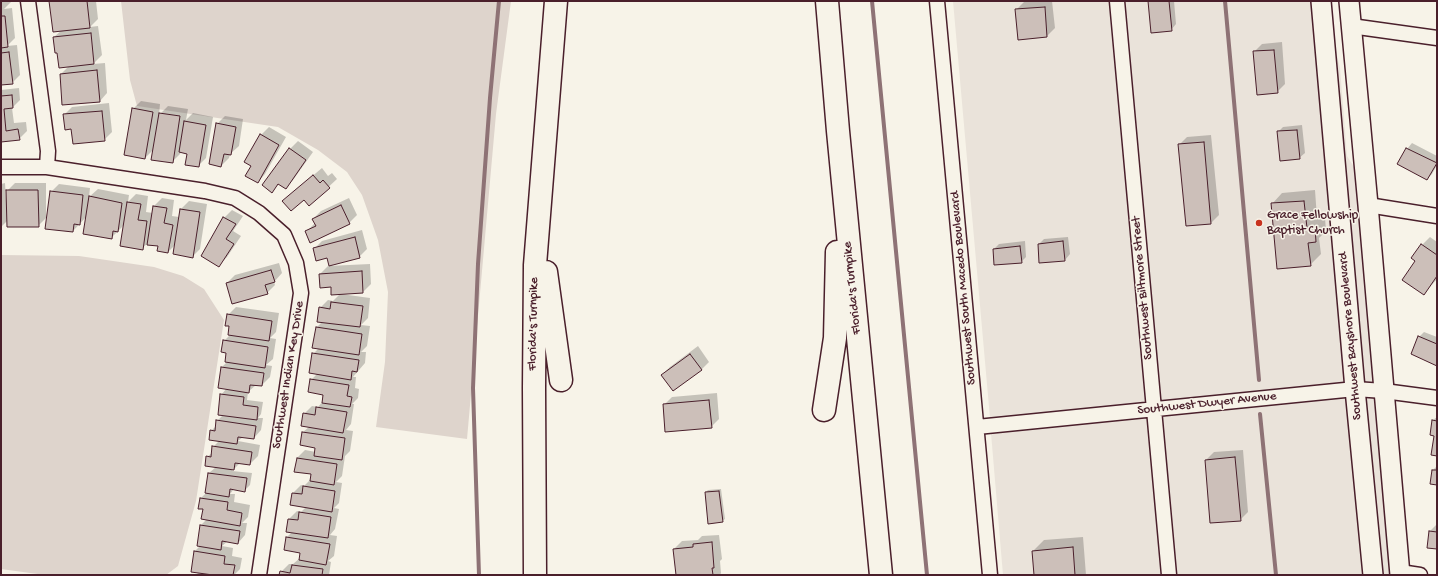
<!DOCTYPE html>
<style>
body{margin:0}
#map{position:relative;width:1438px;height:576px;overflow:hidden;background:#f7f3e8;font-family:"Gochi Hand",sans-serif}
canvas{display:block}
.frame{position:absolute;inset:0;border:2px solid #4a1f2b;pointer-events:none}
</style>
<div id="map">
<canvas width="1438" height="576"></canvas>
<div class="frame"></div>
</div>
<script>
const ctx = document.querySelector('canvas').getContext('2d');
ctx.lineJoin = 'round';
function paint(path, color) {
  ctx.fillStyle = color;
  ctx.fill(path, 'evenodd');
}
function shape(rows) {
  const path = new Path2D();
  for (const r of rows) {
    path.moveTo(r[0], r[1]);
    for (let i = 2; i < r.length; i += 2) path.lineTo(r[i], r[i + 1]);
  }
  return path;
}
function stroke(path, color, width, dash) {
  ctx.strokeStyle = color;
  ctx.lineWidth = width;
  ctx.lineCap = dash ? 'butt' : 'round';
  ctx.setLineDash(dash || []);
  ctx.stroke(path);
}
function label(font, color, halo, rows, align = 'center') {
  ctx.font = font + ' "Gochi Hand",sans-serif';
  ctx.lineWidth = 3;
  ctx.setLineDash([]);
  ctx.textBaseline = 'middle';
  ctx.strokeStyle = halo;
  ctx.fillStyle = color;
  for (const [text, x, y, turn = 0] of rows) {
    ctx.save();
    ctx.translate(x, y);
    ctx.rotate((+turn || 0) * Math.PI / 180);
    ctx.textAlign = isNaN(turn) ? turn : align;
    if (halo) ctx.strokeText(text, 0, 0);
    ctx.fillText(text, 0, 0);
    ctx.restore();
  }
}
const built = shape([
 [953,1,1111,1,1146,404,990,418],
 [1124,1,1314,1,1348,382,1159,402],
 [1332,46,1336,51,1340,68,1347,156,1359,175,1377,382,1361,382],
 [1363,396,1378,397,1393,575,1380,575],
 [1349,397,1366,575,1176,575,1161,417],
 [1148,418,1162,575,1003,575,991,433]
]);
const green = shape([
 [121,1,511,1,496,114,467,439,376,427,385,362,388,292,378,240,362,195,347,172,318,150,278,127,137,106,130,80],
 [1,255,79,256,154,267,183,276,204,289,224,320,196,501,178,566,166,575,45,575,1,569]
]);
const shadow = shape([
 [1,1,12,1,4,9,12,8,15,38,7,46,17,45,20,75,12,83,1,84],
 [50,1,96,1,98,19,90,27,98,26,102,55,93,64,105,63,107,93,100,101,61,74,69,66,54,37,62,30],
 [1052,1,1055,28,1047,36,1016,10,1024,2],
 [1149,1,1174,1,1176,24,1171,30],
 [1282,42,1285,84,1277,92,1254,52,1262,44],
 [19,88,20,100,12,108,14,123,26,122,27,131,19,139,1,141,1,90],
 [141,101,160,104,159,115,168,106,188,109,186,120,193,113,213,117,206,158,198,166,188,153,181,152,180,154,172,162,154,149,145,158,133,109],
 [109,103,112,132,104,140,72,128,64,115,72,107],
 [225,116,243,119,239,146,230,154,229,158,221,166,217,124],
 [1302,125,1305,153,1299,158,1278,132,1283,127],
 [269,127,286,137,265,174,258,182,252,165,261,135],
 [1211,135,1219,215,1211,223,1179,145,1187,137],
 [298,141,313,152,293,180,286,187,280,183,272,191,290,149],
 [1412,143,1437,156,1437,165,1432,174,1427,179,1407,149],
 [322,168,328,176,332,173,337,179,309,205,304,199,292,193],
 [5,183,6,200,8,200,7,191,15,183,46,183,46,218,38,226,8,220,1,227,1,184],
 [59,184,90,188,89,197,98,189,129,195,128,202,136,194,148,196,146,212,153,213,154,206,162,198,174,200,172,216,179,217,181,209,189,201,207,204,200,249,192,257,175,245,168,252,159,246,147,244,142,248,125,224,111,238,87,216,73,231,51,192],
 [1315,190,1317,218,1325,218,1326,231,1319,238,1321,254,1310,265,1272,204,1282,193],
 [349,198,357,215,349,223,306,232,315,223,313,219,321,211],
 [232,210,243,216,233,231,241,236,227,257,219,265,224,218],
 [362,230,367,249,359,257,328,257,314,249,322,241],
 [1068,237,1070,254,1065,260,1039,244,1044,239],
 [1430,237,1437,242,1437,279,1424,294,1416,261,1422,245],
 [1025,241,1026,257,1021,262,994,249,999,244],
 [279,263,282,273,274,282,275,285,267,293,227,283,235,275],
 [370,264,371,284,363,292,341,293,341,294,370,298,368,318,361,325,370,326,367,346,361,352,366,352,365,363,353,377,356,377,355,388,359,389,358,398,352,404,354,404,351,424,346,430,353,431,350,451,345,456,342,476,336,482,342,483,339,503,334,508,339,509,335,529,330,535,337,536,334,556,328,561,331,562,329,575,280,575,281,572,289,564,293,564,300,558,301,552,287,537,292,532,289,519,297,511,301,512,306,507,291,505,293,493,301,485,304,486,312,478,312,473,297,458,305,450,316,452,316,447,303,432,309,427,304,414,312,406,318,407,323,401,324,394,311,380,317,374,313,354,319,348,317,327,323,321,320,308,328,300,333,301,341,293,320,274,328,266],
 [236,307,279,313,276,332,270,338,276,339,273,359,266,365,272,366,270,377,262,385,256,385,248,392,247,400,263,402,261,414,258,418,263,418,261,430,254,438,243,437,238,441,260,445,258,456,250,464,240,463,232,471,252,473,250,485,245,490,234,489,230,494,235,494,234,502,250,505,248,517,242,523,247,523,245,535,238,543,228,541,222,546,233,548,232,556,242,558,240,569,234,575,196,575,199,572,195,551,201,545,198,545,201,525,207,519,201,498,206,493,209,473,216,467,207,457,213,452,213,447,219,441,211,431,217,425,217,421,223,415,221,395,227,388,222,367,228,361,224,341,231,334,228,315],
 [1424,332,1437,337,1437,365,1419,337],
 [698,346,709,362,701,370,662,375,670,367],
 [717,393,719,419,711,427,664,405,672,397],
 [1437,417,1437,454,1433,420],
 [1243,450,1248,512,1240,520,1206,460,1214,452],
 [1437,466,1437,484,1433,470],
 [721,489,725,519,722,521,706,492,708,490],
 [1437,524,1437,548,1430,531],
 [719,535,722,559,720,561,721,573,720,575,677,575,674,549,682,541,698,540,702,536],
 [1083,537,1086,575,1035,575,1033,551,1044,540]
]);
const stream = shape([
 [872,1,927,575],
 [1225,1,1259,380],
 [1260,414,1276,575],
 [479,575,473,388,478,264,490,98,499,1]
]);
const building = shape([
 [49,1,87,1,90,28,53,32,49,1],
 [1148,1,1169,1,1172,31,1151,33,1148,1],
 [1045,7,1047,37,1018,40,1015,9,1045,7],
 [1,16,5,16,8,47,1,48,1,16],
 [91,33,94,64,59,68,57,53,55,53,53,37,91,33],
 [1274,50,1278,93,1257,95,1253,51,1274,50],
 [9,52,13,84,1,85,1,53,9,52],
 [97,70,100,102,62,105,60,74,97,70],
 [12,95,13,108,4,109,6,131,18,129,20,140,1,142,1,96,12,95],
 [132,108,153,112,145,159,124,155,132,108],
 [102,111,105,141,73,144,71,129,65,130,63,114,102,111],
 [159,113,180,116,173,163,151,160,159,113],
 [184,121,206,125,199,167,185,165,187,154,179,152,184,121],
 [216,123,236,127,231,155,224,154,221,167,209,164,216,123],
 [1297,130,1300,159,1280,161,1277,131,1297,130],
 [260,134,279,145,258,183,245,176,251,166,244,162,260,134],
 [1204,142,1211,224,1186,226,1178,144,1204,142],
 [289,148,306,160,286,189,278,184,272,193,262,185,289,148],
 [1406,148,1437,163,1427,180,1397,164,1406,148],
 [313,175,320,183,323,180,330,188,309,206,304,200,291,211,282,201,313,175],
 [6,190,38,190,39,227,7,227,6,190],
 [50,191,83,195,80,225,74,224,73,232,45,229,50,191],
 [89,196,122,203,118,232,113,231,112,239,83,234,89,196],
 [1304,201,1307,228,1315,228,1316,242,1308,243,1311,266,1277,269,1271,203,1304,201],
 [127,202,141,204,138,220,147,221,143,250,120,246,127,202],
 [341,205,350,224,310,243,305,231,316,226,312,219,341,205],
 [153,206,167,208,164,223,173,225,168,253,157,251,158,246,147,245,153,206],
 [180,209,200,212,193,258,173,254,180,209],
 [223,217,236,224,226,239,234,244,219,267,201,256,223,217],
 [355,237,360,258,329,266,327,258,316,261,313,248,355,237],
 [1063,241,1065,261,1039,263,1038,244,1063,241],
 [1421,244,1437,255,1437,276,1424,295,1402,280,1415,261,1411,258,1421,244],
 [1020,246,1022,263,994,265,993,249,1020,246],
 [271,270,275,282,265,285,268,294,232,304,226,283,271,270],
 [362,271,363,293,331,295,331,287,320,288,319,274,362,271],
 [331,302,363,306,360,327,317,322,319,307,330,309,331,302],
 [227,314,272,321,269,341,228,335,229,326,225,326,227,314],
 [316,327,362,334,359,355,312,348,316,327],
 [1418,336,1437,344,1437,366,1411,354,1418,336],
 [223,340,268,347,265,368,225,362,226,353,221,352,223,340],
 [312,353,359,360,357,372,352,371,351,380,309,373,312,353],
 [690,354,702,370,673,391,661,375,690,354],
 [221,367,264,373,262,386,250,385,249,393,218,388,221,367],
 [310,379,349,385,347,396,352,397,350,407,322,403,323,395,308,392,310,379],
 [220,394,244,397,243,405,258,407,257,420,218,415,220,394],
 [709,400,712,428,665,432,663,404,709,400],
 [316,407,347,412,343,433,301,426,303,413,315,415,316,407],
 [216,420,256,426,254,439,238,437,237,444,209,440,210,430,215,431,216,420],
 [1432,420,1437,421,1437,456,1431,455,1434,436,1430,435,1432,420],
 [302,432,345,438,342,460,314,456,315,448,300,445,302,432],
 [212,446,252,452,250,465,235,463,234,470,205,466,206,456,211,457,212,446],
 [1235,457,1241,521,1210,523,1205,460,1235,457],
 [297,458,337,464,334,485,310,481,311,474,294,472,297,458],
 [1432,470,1437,470,1437,485,1430,484,1432,470],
 [208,473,247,478,245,492,230,489,229,497,205,493,208,473],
 [303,486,335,491,332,512,290,505,292,493,302,494,303,486],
 [719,491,723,522,708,524,705,492,719,491],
 [200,498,228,502,227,510,242,513,240,526,201,519,203,509,198,509,200,498],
 [299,512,331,517,328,538,286,532,288,519,298,520,299,512],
 [200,525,240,531,238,544,222,541,221,550,197,546,200,525],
 [1429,531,1437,532,1437,549,1427,548,1429,531],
 [286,537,330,544,326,565,299,560,300,553,284,550,286,537],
 [712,542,714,568,712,568,713,575,676,575,673,549,693,547,693,544,712,542],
 [1073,547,1075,575,1034,575,1032,551,1073,547],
 [194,551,225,556,224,564,235,565,233,575,213,575,191,572,194,551],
 [292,565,323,569,322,575,279,575,280,571,290,573,292,565]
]);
const street = shape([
 [28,1,48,151,47,167],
 [937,1,990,575],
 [1117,1,1169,575],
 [1351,26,1437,38],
 [1,167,47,167,205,191,235,198,259,213,284,235,296,263,301,293,259,575],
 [1368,205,1437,216],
 [977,427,1355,389,1384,391,1437,398],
 [1400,572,1420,575]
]);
const secondary = shape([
 [1321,1,1355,389,1373,575],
 [1349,1,1368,205,1400,575]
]);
const highway = shape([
 [827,1,838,131,881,575],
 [546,272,561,380],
 [824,410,835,338,837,252],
 [535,575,534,388,535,265,556,1]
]);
const markers = [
 [1259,223,4,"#c8321e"]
];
const poiNames = [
 ["Grace Fellowship",1267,216],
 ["Baptist Church",1267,231]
];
const streetNames = [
 ["Florida's Turnpike",853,288,-96],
 ["Southwest South Macedo Boulevard",964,288,-95],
 ["Southwest Biltmore Street",1143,288,-95],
 ["Florida's Turnpike",534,324,-89],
 ["Southwest Bayshore Boulevard",1351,336,-95],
 ["Southwest Indian Key Drive",289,375,-81],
 ["Southwest Dwyer Avenue",1207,404,-6]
];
paint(built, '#eae3da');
paint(green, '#ded4cc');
paint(shadow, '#0003');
stroke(stream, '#8e7275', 4);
paint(building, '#ccbfb9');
stroke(building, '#4a1f2b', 1);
stroke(street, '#4a1f2b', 17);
stroke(secondary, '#4a1f2b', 22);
stroke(highway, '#4a1f2b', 25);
stroke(street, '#f7f3e8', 14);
stroke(secondary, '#f7f3e8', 19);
stroke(highway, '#f7f3e8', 22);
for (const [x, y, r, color] of markers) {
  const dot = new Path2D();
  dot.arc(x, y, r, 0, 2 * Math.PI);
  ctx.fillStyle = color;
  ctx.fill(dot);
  stroke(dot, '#f7f3e8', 1.5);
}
label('13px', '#4a1f2b', '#f7f3e8', poiNames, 'left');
label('13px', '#4a1f2b', '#f7f3e8', streetNames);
</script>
